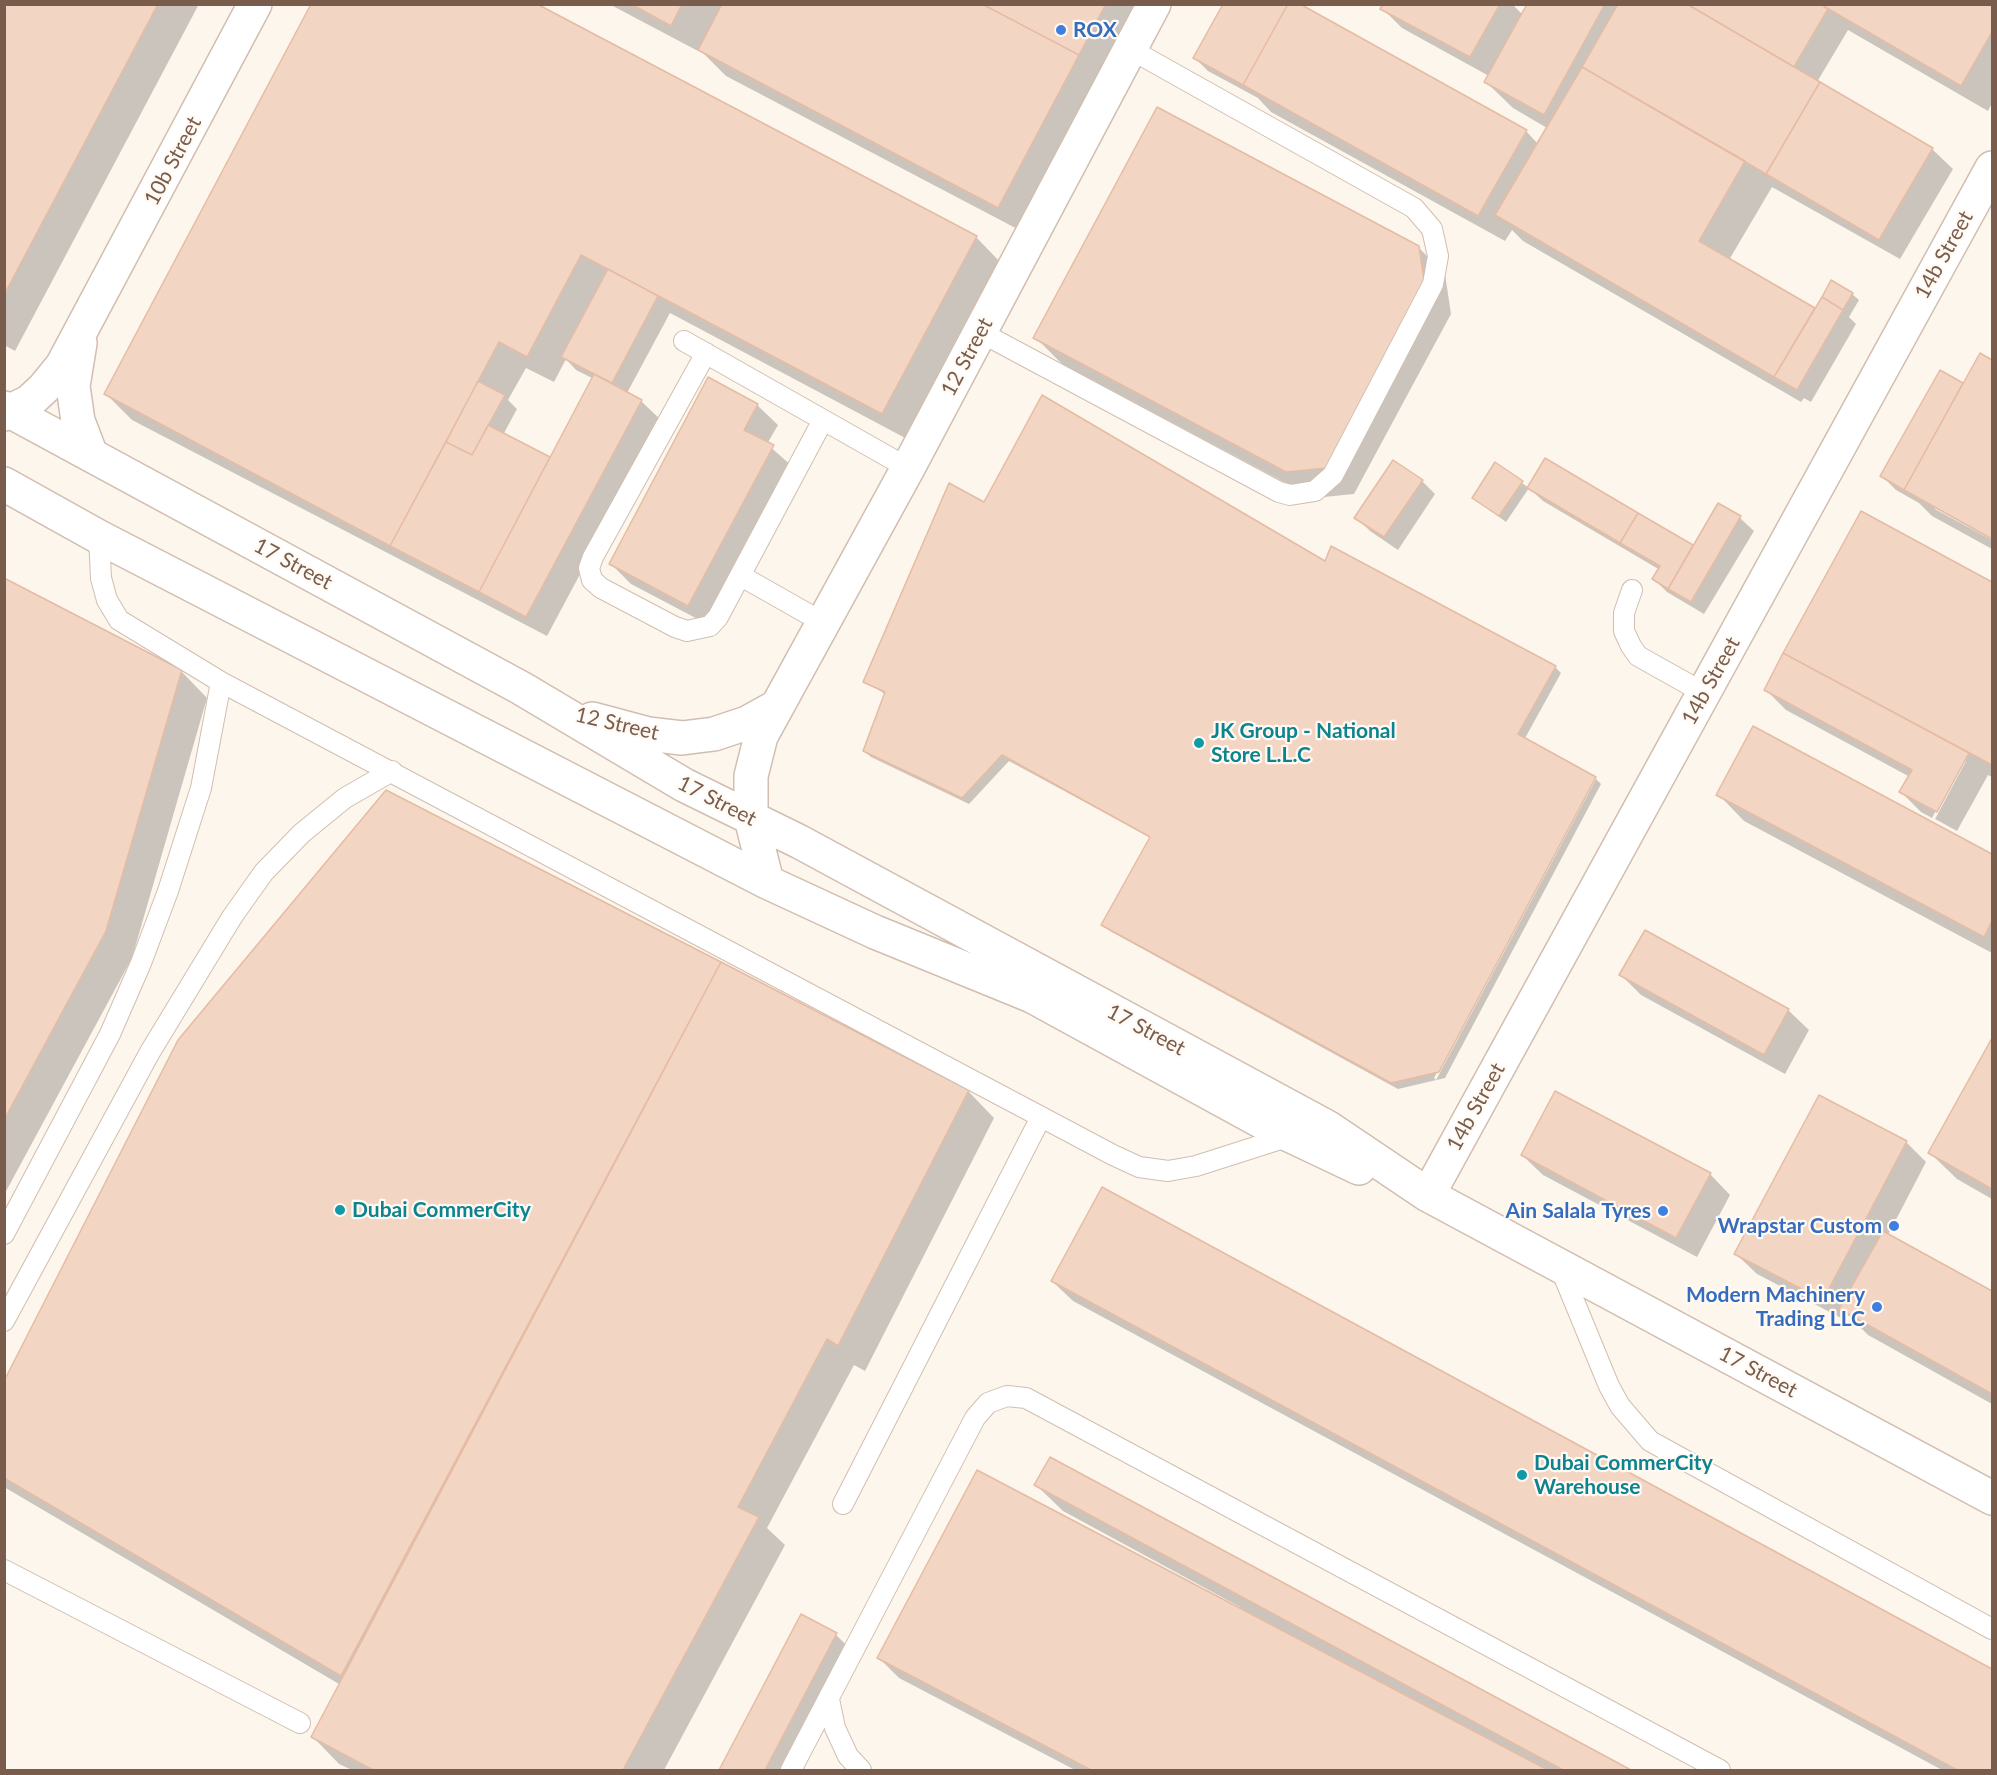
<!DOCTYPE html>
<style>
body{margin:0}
#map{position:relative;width:1997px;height:1775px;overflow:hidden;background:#fdf6ec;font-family:Lato,sans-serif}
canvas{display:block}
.frame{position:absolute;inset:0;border:6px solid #7a5c4d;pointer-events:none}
</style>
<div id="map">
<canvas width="1997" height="1775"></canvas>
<div class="frame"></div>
</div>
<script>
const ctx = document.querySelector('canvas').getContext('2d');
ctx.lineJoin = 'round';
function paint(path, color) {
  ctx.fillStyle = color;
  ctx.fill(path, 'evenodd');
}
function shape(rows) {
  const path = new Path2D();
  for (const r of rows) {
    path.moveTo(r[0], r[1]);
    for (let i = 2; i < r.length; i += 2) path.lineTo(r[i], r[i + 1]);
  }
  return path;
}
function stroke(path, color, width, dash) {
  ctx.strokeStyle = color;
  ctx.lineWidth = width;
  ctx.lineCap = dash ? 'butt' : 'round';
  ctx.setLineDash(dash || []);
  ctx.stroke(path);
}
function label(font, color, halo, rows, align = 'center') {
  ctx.font = font + ' Lato,sans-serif';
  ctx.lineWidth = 4.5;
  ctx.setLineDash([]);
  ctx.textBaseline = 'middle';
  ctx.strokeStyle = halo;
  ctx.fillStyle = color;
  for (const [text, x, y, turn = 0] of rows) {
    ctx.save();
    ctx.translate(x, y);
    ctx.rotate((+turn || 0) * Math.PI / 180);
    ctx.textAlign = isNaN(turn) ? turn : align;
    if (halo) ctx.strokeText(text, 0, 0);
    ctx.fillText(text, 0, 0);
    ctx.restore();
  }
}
const shadow = shape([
 [4,4,199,4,15,351,4,345],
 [313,4,976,237,1002,264,909,440,670,313,627,393,641,401,662,421,547,636,132,420,106,394],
 [566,359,576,370,594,379,551,459,503,435,517,409,508,400,526,368,554,382],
 [609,4,1146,4,1025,233,726,76,699,49,698,51],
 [1384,4,1512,4,1523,15,1529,4,1992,4,1992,103,1988,111,1848,30,1817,82,1932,149,1953,169,1900,259,1772,187,1729,260,1815,310,1852,294,1859,300,1849,317,1856,324,1811,402,1804,398,1801,402,1523,241,1512,230,1505,241,1271,112,1258,98,1208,71,1195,58,1526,131,1538,144,1547,128,1513,108,1486,82,1489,76,1402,28,1382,8],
 [1418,247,1445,274,1451,314,1354,494,1314,498,1062,364,1035,337],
 [1981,355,1992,362,1992,537,1935,505,1935,509,1992,540,1992,549,1932,516,1919,503,1896,490,1882,476,1940,372,1964,386],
 [757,405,778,425,767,444,793,467,709,625,631,584,611,564],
 [1546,460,1693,547,1719,505,1740,518,1754,531,1704,614,1667,592,1654,579,1660,570,1543,501,1529,488],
 [1496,465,1529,488,1506,522,1473,498],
 [1422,481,1435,494,1398,550,1370,531,1356,517],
 [985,504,1325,563,1555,667,1561,673,1524,740,1594,778,1434,1078,1436,1080,1596,779,1601,784,1445,1078,1398,1089,1110,931,1103,924,1151,838,1009,761,969,804,871,757,864,751,885,694,864,681],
 [1862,513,1992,583,1992,777,1988,775,1957,831,1935,819,1966,761,1963,761,1932,818,1921,812,1901,792,1910,777,1786,710,1766,690],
 [4,579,181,671,207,698,132,958,4,1195],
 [1754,728,1992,856,1992,953,1744,821,1718,794],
 [387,792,968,1091,994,1118,865,1371,854,1365,767,1528,785,1545,664,1770,352,1770,339,1764,313,1737,339,1684,4,1487,4,1384],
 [1621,975,1788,1010,1809,1030,1785,1074,1641,995],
 [1992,1041,1992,1199,1957,1179,1930,1153],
 [1906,1142,1926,1162,1888,1235,1992,1293,1992,1404,1868,1335,1846,1313,1843,1319,1757,1274,1736,1254],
 [1522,1155,1710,1174,1730,1195,1697,1257,1543,1175],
 [1103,1189,1992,1670,1992,1770,1942,1770,1073,1301,1052,1281],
 [1051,1459,1628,1770,1075,1770,899,1678,879,1658,1238,1609,1240,1607,1063,1511,1036,1485],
 [802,1616,836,1635,857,1655,796,1770,721,1770]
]);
const building = shape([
 [4,4,158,4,4,295,4,4],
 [311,4,537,4,977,236,882,414,581,255,527,357,499,342,390,546,104,394,311,4],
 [631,4,682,4,671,26,631,4],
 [722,4,982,4,1079,55,998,208,698,50,722,4],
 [982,4,1106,4,1079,55,982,4],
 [1223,4,1288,4,1243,85,1193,58,1223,4],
 [1288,4,1300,4,1527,130,1478,216,1243,85,1288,4],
 [1383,4,1500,4,1470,57,1380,9,1383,4],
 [1527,4,1605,4,1544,115,1484,82,1527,4],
 [1618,4,1687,4,1820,82,1766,174,1582,67,1618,4],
 [1687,4,1820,4,1828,9,1794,67,1687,4],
 [1820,4,1992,4,1992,32,1961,86,1820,4],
 [1582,67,1745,161,1699,241,1815,308,1774,377,1495,215,1582,67],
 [1820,82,1933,148,1879,240,1766,174,1820,82],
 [1157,107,1419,246,1425,287,1327,468,1286,472,1033,338,1157,107],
 [608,269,658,296,612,383,561,357,608,269],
 [1831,280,1853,293,1843,310,1822,297,1831,280],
 [1822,297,1843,310,1797,390,1774,377,1822,297],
 [1980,353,1992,360,1992,539,1904,490,1980,353],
 [1940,370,1963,383,1904,490,1880,476,1940,370],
 [594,374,642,400,526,617,479,592,594,374],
 [708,377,758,404,744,430,774,445,688,606,609,564,708,377],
 [478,381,505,395,472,455,446,442,478,381],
 [1042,395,1325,561,1331,546,1556,666,1518,734,1596,777,1439,1072,1391,1083,1101,925,1150,837,1002,755,962,798,863,751,885,692,863,682,949,483,984,502,1042,395],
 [488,425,550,457,479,592,390,546,446,442,472,455,488,425],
 [1545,458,1638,513,1620,543,1527,488,1545,458],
 [1393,460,1423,480,1384,537,1354,518,1393,460],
 [1495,462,1523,481,1499,516,1472,498,1495,462],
 [1718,503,1741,516,1691,602,1668,589,1718,503],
 [1861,511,1992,582,1992,765,1783,653,1861,511],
 [1638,513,1693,545,1668,589,1652,579,1660,566,1620,543,1638,513],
 [4,578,182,670,106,931,4,1120,4,578],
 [1783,653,1969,753,1937,812,1899,792,1912,770,1764,690,1783,653],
 [1753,726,1992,854,1992,921,1984,937,1716,795,1753,726],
 [386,790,721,962,341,1676,4,1478,4,1381,178,1040,386,790],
 [1645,930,1789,1009,1764,1055,1619,975,1645,930],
 [721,962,969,1090,838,1346,827,1339,738,1507,759,1517,623,1770,373,1770,311,1737,721,962],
 [1992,1038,1992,1189,1928,1153,1992,1038],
 [1555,1091,1711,1173,1676,1238,1521,1155,1555,1091],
 [1819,1095,1907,1141,1823,1300,1734,1254,1819,1095],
 [1102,1187,1992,1669,1992,1770,1957,1770,1051,1281,1102,1187],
 [1883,1231,1992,1291,1992,1394,1839,1309,1883,1231],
 [1050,1457,1631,1770,1563,1770,1034,1485,1050,1457],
 [977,1470,1548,1770,1091,1770,877,1658,977,1470],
 [801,1614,837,1633,765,1770,719,1770,801,1614]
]);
const service = shape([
 [980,332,1279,492,1290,495,1315,491,1333,475,1433,284,1438,256,1432,229,1414,208,1130,49],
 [684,341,908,468],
 [706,353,593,557,589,568,592,580,601,588,675,627,687,631,710,626,718,617,823,420],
 [99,537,101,578,107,600,119,620,221,682,1113,1155,1139,1167,1168,1171,1196,1166,1290,1136],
 [741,576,824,623],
 [1632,590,1624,613,1624,631,1631,646,1638,656,1704,693],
 [4,1234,110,1034,141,963,168,891,201,788,221,682],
 [1560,1267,1609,1386,1620,1406,1650,1441,1992,1629],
 [4,1321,150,1052,232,917,264,872,302,833,345,798,392,771],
 [843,1504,1041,1117],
 [4,1570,300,1723],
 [829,1699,835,1728,848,1756,861,1770],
 [791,1770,975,1418,988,1403,1007,1396,1026,1398,1720,1770]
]);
const minor = shape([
 [80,343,73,386,78,421,91,455],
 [4,408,521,688,684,785,800,842,1327,1127,1428,1195,1992,1498],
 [4,414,29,402,44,388,62,366,255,4],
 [4,484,99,537,767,882,875,932,1032,996,1266,1124,1359,1168],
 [592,719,648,734,682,738,714,734,747,723,776,707],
 [767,882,751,818,751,776,761,736,908,468,1154,4],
 [1428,1195,1992,168]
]);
const markers = [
 [1061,30,6,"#3f7fe0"],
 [1199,743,6,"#0f9aa8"],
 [340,1210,6,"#0f9aa8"],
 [1663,1211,6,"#3f7fe0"],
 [1894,1226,6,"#3f7fe0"],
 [1877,1307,6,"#3f7fe0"],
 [1522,1475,6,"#0f9aa8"]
];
const shopNames = [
 ["ROX",1073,30,"left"],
 ["Ain Salala Tyres",1651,1211],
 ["Wrapstar Custom",1882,1226],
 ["Modern Machinery",1865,1295],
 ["Trading LLC",1865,1319]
];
const streetNames = [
 ["10b Street",173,161,-62],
 ["14b Street",1944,255,-61],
 ["12 Street",967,357,-62],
 ["17 Street",293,564,28],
 ["14b Street",1711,681,-61],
 ["12 Street",617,724,13],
 ["17 Street",717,801,27],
 ["17 Street",1146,1030,28],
 ["14b Street",1476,1107,-61],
 ["17 Street",1758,1372,28]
];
const cultureNames = [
 ["JK Group - National",1211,731],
 ["Store L.L.C",1211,755],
 ["Dubai CommerCity",352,1210],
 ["Dubai CommerCity",1534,1463],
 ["Warehouse",1534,1487]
];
paint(shadow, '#0003');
paint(building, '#f3d5c3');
stroke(building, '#e6bba3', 1.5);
stroke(service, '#d1beb0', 22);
stroke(minor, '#d1beb0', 36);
stroke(service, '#fff', 20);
stroke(minor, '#fff', 33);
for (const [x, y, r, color] of markers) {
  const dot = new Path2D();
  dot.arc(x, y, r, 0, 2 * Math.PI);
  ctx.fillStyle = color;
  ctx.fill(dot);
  stroke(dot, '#fffaf3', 2);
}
label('bold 21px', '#366cbe', '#fffaf3', shopNames, 'right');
label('21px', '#7a5c4d', '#fffaf3', streetNames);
label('bold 21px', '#0d838f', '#fffaf3', cultureNames, 'left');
</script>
